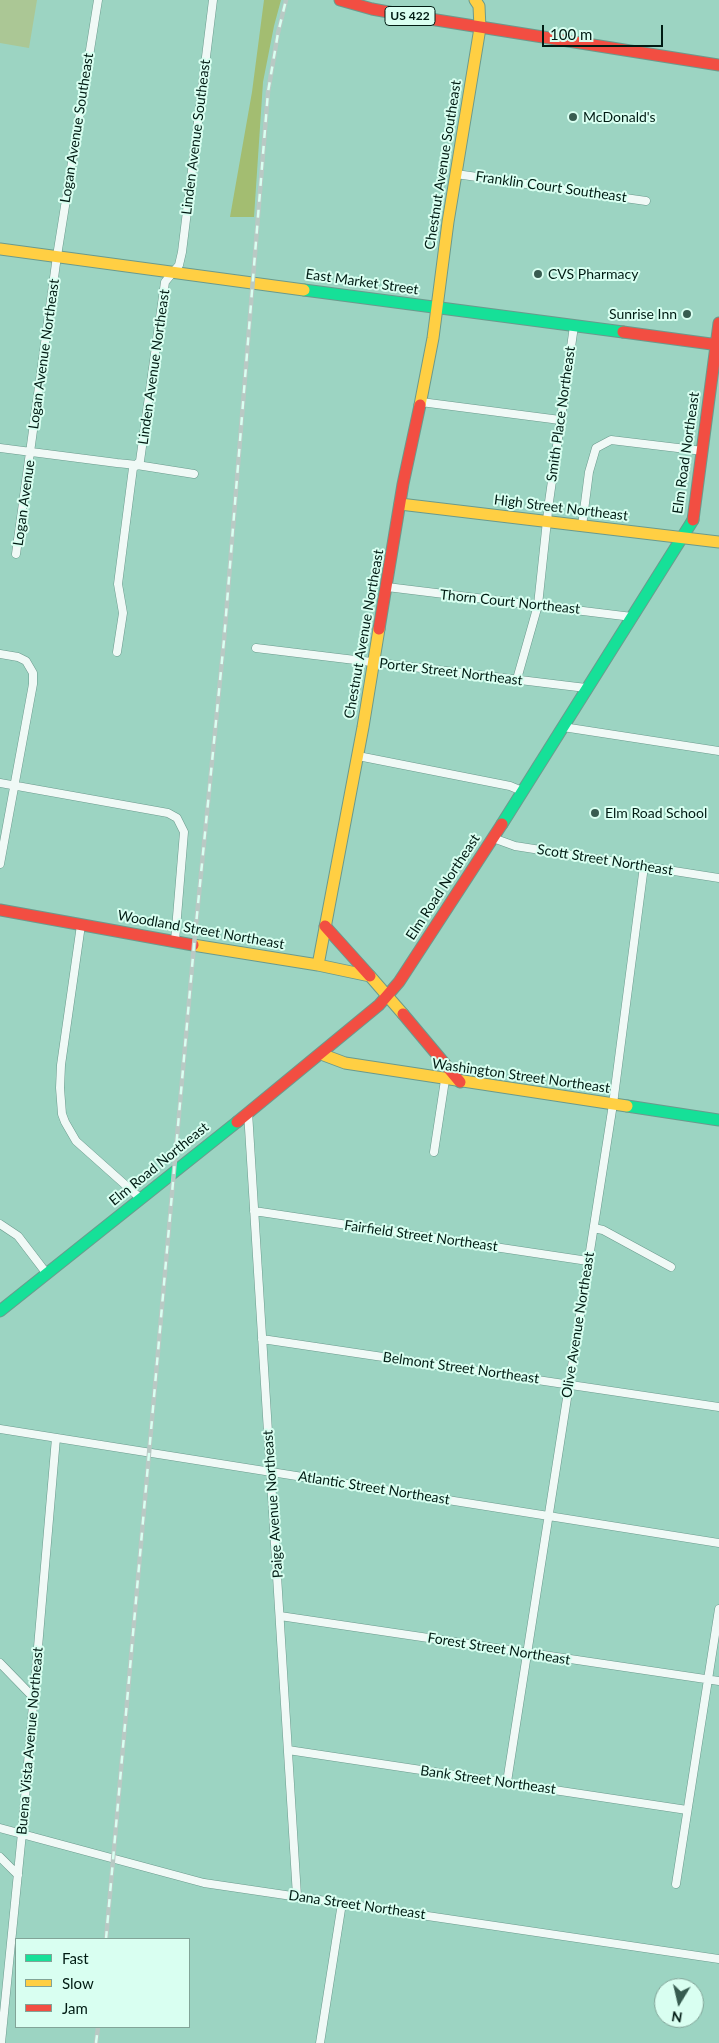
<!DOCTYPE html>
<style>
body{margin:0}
#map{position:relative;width:719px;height:2043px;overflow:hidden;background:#9cd4c2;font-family:Lato,sans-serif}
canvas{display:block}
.legend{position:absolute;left:15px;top:1938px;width:175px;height:90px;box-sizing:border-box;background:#d9fff1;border:1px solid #82a498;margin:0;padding:6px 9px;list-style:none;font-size:15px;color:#001b13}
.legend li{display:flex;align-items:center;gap:10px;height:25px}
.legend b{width:25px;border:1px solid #82a498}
.north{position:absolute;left:654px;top:1978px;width:50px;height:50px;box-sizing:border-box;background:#d9fff1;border:1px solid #82a498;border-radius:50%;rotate:189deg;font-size:14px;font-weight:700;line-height:20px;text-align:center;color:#001b13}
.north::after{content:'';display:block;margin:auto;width:18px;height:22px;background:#375c50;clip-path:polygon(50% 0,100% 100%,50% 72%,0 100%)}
.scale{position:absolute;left:542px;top:25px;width:121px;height:22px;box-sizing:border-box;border:2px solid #001b13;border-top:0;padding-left:6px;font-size:15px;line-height:18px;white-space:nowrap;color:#001b13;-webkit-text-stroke:4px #d9fff1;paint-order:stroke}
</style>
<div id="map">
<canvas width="719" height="2043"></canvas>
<ul class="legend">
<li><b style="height:6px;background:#16e098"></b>Fast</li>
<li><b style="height:6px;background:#ffcf43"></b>Slow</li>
<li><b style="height:6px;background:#f24e42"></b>Jam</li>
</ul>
<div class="north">N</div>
<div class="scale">100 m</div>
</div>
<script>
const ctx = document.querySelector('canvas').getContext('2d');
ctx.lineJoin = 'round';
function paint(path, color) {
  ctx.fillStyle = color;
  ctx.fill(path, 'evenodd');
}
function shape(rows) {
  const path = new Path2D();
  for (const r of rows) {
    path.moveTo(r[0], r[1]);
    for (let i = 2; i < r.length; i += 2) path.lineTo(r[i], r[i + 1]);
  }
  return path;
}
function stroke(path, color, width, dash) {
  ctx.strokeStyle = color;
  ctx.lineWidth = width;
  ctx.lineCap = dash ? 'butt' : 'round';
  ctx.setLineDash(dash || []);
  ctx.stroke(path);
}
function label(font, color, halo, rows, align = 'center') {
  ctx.font = font + ' Lato,sans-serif';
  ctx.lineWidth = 4;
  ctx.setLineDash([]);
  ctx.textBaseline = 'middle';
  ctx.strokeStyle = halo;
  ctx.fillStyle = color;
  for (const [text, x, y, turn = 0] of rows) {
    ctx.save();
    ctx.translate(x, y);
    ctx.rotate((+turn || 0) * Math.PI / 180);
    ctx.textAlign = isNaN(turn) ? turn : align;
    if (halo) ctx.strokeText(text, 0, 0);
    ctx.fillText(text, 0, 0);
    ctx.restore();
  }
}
const green = shape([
 [0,0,37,0,29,48,0,43]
]);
const forest = shape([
 [264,0,281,0,274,26,263,82,254,217,230,217,252,92]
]);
const street = shape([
 [456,174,646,201],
 [421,402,560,420],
 [0,448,117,463,137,465,140,461,165,282,179,265,182,252,213,0],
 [582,526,589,472,596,448,611,440,703,451],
 [16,554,57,256,98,0],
 [387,587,632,617],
 [256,648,586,688],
 [117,652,123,613,118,584,133,468,137,465,194,474],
 [0,654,18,657,26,661,33,673,33,684,0,864],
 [517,679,538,605,549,502,574,326],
 [563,727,719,751],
 [358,756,510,786,522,791],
 [0,783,168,813,177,818,184,832,175,941],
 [493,838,515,846,719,878],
 [81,925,61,1065,60,1088,62,1114,65,1122,76,1141,140,1198],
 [248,1112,297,1896],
 [434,1152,445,1080],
 [254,1211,588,1261],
 [0,1224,18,1236,47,1274],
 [594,1228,603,1230,671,1267],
 [262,1339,719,1407],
 [0,1429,719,1543],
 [280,1616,719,1681],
 [0,1663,33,1697],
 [288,1750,687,1810],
 [507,1782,613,1104,644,866],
 [0,1828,204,1883,719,1959],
 [0,1857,18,1875],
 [676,1884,719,1609],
 [1,2043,22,1833,56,1438],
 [320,2043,342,1903]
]);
const fast = shape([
 [304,290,623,332],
 [502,824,693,520],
 [627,1106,719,1120],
 [0,1311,237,1122]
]);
const slow = shape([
 [0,249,304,290],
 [420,405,433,338,448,222,480,28,479,6,475,0],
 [400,504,719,542],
 [193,945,318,965,370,976,403,1014],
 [318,965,363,727,379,629],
 [321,1054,345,1063,627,1106]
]);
const jam = shape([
 [340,0,372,9,405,15,719,65],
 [623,332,719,345],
 [693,520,719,323],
 [379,629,403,484,420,405],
 [0,910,193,945],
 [325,926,370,976],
 [403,1014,460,1082],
 [237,1122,379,1005,399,982,502,824]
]);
const rail = shape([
 [106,1939,194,945,224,640,268,92,278,33,286,0],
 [96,2043,98,2027]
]);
const markers = [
 [573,117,5,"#375c50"],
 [538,274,5,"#375c50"],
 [687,314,5,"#375c50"],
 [595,813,5,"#375c50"]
];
const shields = [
 [410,16,50]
];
const shieldNames = [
 ["US 422",410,16]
];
const poiNames = [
 ["McDonald's",583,117],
 ["CVS Pharmacy",548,274],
 ["Sunrise Inn",677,314,"right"],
 ["Elm Road School",605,813]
];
const streetNames = [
 ["Logan Avenue Southeast",77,128,-81],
 ["Linden Avenue Southeast",196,137,-83],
 ["Chestnut Avenue Southeast",443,165,-81],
 ["Franklin Court Southeast",551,187,8],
 ["East Market Street",362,282,8],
 ["Logan Avenue Northeast",44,354,-82],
 ["Linden Avenue Northeast",154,367,-82],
 ["Smith Place Northeast",561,414,-82],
 ["Elm Road Northeast",686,453,-82],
 ["Logan Avenue",24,503,-82],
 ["High Street Northeast",561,508,7],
 ["Thorn Court Northeast",510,602,6],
 ["Chestnut Avenue Northeast",364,634,-80],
 ["Porter Street Northeast",451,672,7],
 ["Scott Street Northeast",605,860,9],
 ["Elm Road Northeast",443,887,-57],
 ["Woodland Street Northeast",201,930,10],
 ["Washington Street Northeast",521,1076,8],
 ["Elm Road Northeast",159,1164,-39],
 ["Fairfield Street Northeast",421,1236,8],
 ["Olive Avenue Northeast",578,1325,-81],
 ["Belmont Street Northeast",461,1368,8],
 ["Atlantic Street Northeast",374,1488,9],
 ["Paige Avenue Northeast",273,1504,-94],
 ["Forest Street Northeast",499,1649,9],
 ["Buena Vista Avenue Northeast",30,1741,-85],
 ["Bank Street Northeast",488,1780,8],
 ["Dana Street Northeast",357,1905,8]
];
paint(green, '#abc795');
paint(forest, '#a3bd71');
stroke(street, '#6b9a8d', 9);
stroke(fast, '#6b9a8d', 13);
stroke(slow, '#6b9a8d', 13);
stroke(jam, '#6b9a8d', 13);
stroke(street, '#f0f9f6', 8);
stroke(fast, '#16e098', 11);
stroke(slow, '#ffcf43', 11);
stroke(jam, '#f24e42', 11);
stroke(rail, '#b9c9c4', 4.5);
stroke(rail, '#d9fff1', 2.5, [8]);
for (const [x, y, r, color] of markers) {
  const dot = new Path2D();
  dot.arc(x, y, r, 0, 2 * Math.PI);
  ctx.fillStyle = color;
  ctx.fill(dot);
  stroke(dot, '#d9fff1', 2);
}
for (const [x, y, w] of shields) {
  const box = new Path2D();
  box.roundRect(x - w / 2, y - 9.5, w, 19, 4);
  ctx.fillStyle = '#d9fff1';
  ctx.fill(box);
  stroke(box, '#001b13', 1);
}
label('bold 12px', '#001b13', null, shieldNames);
label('14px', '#001b13', '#d9fff1', poiNames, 'left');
label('14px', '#001b13', '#d9fff1', streetNames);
</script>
